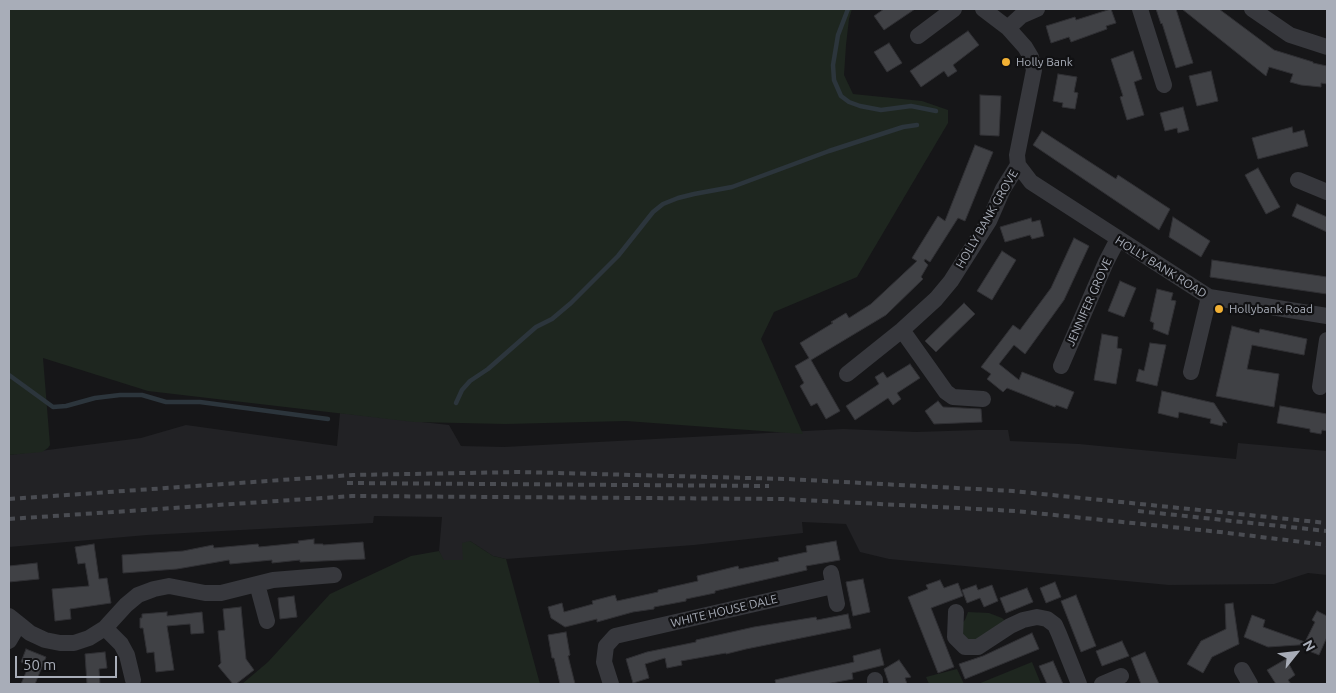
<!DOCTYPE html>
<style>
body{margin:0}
#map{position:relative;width:1336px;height:693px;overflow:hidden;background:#161618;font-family:Ubuntu,sans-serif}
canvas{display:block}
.frame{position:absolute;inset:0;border:10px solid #a8adb8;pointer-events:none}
.north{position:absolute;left:1271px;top:628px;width:50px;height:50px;-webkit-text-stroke:4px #111113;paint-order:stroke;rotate:61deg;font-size:14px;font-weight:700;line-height:20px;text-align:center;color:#a8adb8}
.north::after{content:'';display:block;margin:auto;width:18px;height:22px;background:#a8adb8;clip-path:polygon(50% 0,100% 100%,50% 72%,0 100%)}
.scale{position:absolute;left:15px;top:656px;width:102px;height:22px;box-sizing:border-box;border:2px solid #a8adb8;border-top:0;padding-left:6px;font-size:15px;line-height:18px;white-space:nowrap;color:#a8adb8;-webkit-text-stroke:4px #111113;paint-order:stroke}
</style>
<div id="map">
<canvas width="1336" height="693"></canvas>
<div class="frame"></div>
<div class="north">N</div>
<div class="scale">50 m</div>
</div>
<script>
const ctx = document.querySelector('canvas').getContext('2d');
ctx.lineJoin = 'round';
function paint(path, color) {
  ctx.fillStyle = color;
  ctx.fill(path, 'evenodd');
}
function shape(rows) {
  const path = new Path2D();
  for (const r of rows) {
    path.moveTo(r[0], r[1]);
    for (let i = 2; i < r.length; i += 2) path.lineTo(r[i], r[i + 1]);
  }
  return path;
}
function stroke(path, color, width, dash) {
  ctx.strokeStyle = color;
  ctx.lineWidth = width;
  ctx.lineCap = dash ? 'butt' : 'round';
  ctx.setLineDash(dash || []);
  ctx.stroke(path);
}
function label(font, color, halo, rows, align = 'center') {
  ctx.font = font + ' Ubuntu,sans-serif';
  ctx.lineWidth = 4.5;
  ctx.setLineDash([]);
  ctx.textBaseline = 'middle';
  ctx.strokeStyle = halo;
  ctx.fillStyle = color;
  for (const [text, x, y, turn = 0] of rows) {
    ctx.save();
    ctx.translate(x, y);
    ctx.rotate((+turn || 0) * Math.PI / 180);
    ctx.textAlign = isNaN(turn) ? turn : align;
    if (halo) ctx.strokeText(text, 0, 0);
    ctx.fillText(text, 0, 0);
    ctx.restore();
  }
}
const built = shape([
 [340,413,449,425,461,446,504,447,843,429,916,432,978,430,1008,430,1010,441,1079,444,1236,459,1238,443,1327,451,1327,575,1308,573,1274,584,1169,585,889,559,860,552,846,524,802,522,803,533,694,545,506,559,493,556,470,541,463,560,443,560,439,551,442,517,374,516,373,523,147,535,9,547,9,455,141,438,186,425,337,446]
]);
const green = shape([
 [9,9,852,9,849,19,846,45,844,75,853,94,922,101,948,110,948,123,857,277,774,312,761,339,803,434,626,421,506,424,414,422,148,391,43,358,50,445,48,448,42,452,9,455],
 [470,541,493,556,506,559,540,684,242,684,268,662,330,594,411,556,439,551,444,560,463,560,462,543],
 [968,612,989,613,1002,618,1006,622,975,642,963,639,960,625,965,620],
 [1032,662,1041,684,978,684],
 [957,669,964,684,929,684,926,677]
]);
const stream = shape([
 [848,9,838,35,833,65,834,80,841,96,849,102,860,106,881,110,911,106,936,111],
 [9,375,53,407,66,406,95,398,120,395,142,395,166,402,200,402,328,419],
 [456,403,462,390,470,381,488,369,536,327,552,319,571,303,618,256,653,212,663,204,678,198,694,194,732,187,829,151,903,127,917,125]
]);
const building = shape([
 [884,9,915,9,884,30,874,16,884,9],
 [1111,9,1116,23,1106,26,1107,29,1071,42,1069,37,1051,43,1046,26,1075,17,1076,20,1111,9],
 [1156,9,1176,9,1193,63,1176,68,1162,23,1161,24,1156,9],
 [1182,9,1219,9,1274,50,1313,62,1313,63,1327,66,1327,84,1321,83,1321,87,1301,85,1290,82,1293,74,1269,67,1266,76,1182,9],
 [968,31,979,45,953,65,957,71,948,77,944,71,921,87,910,71,968,31],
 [889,43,902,63,887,72,874,52,889,43],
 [1133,51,1142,79,1134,82,1144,115,1127,120,1120,97,1123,96,1111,59,1133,51],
 [1211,71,1218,101,1197,106,1189,76,1211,71],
 [1058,74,1077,77,1074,92,1078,93,1075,109,1062,107,1063,103,1053,101,1058,74],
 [980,95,1001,96,999,136,980,135,980,95],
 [1183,107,1189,130,1178,133,1177,128,1165,131,1160,113,1183,107],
 [1292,127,1293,133,1304,130,1308,146,1258,159,1252,138,1292,127],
 [1042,131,1116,179,1118,175,1170,209,1159,230,1033,145,1042,131],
 [975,145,993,152,965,221,958,218,930,262,925,259,924,261,928,265,921,277,923,279,886,315,811,360,840,411,826,419,817,403,811,406,800,386,804,383,795,366,809,358,800,343,833,323,831,322,846,313,849,318,871,304,917,261,912,258,938,216,945,221,975,145],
 [1258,168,1280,207,1266,214,1245,175,1258,168],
 [1297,204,1327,217,1327,232,1292,216,1297,204],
 [1173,217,1210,241,1201,257,1169,237,1173,217],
 [1031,218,1032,222,1040,220,1044,236,1032,239,1030,235,1005,242,1000,227,1031,218],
 [1074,238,1089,246,1064,300,1025,354,1014,345,999,364,1019,380,1022,372,1074,392,1067,409,1056,405,1055,407,1007,388,1003,392,987,379,991,374,981,367,1013,325,1020,330,1051,288,1074,238],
 [1002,251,1016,260,992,300,977,291,1002,251],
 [1212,260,1327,277,1327,294,1210,277,1212,260],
 [1120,281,1136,288,1124,317,1108,311,1120,281],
 [1157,289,1173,293,1171,300,1176,301,1168,335,1153,329,1154,323,1150,321,1157,289],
 [964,303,975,314,936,352,925,341,964,303],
 [1232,326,1259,333,1260,329,1307,339,1304,355,1252,345,1247,369,1279,374,1274,407,1216,396,1232,326],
 [1102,334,1118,337,1117,348,1122,349,1116,384,1094,380,1102,334],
 [1150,343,1166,345,1157,386,1136,381,1139,369,1144,371,1150,343],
 [910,364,920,378,897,393,901,399,893,405,888,398,855,420,846,406,879,384,875,377,883,372,887,378,910,364],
 [1162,391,1214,403,1227,423,1223,422,1222,426,1210,423,1211,419,1179,412,1178,418,1158,413,1162,391],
 [938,401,943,407,981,409,982,422,934,424,925,411,938,401],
 [1280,406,1327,414,1327,431,1322,430,1321,434,1310,432,1310,429,1277,423,1280,406],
 [314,539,314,544,323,544,323,545,363,542,365,559,300,562,300,560,272,563,272,560,230,564,229,560,177,569,123,573,122,555,183,551,213,545,214,548,258,544,259,547,299,543,298,541,314,539],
 [836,541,840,560,806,566,807,570,715,591,715,593,686,599,686,601,654,607,654,609,633,612,597,622,597,619,565,627,551,618,548,607,562,603,564,612,593,604,592,601,615,595,617,601,658,592,658,590,698,581,697,576,738,566,739,569,779,561,778,558,807,552,806,546,836,541],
 [94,544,99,579,107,578,111,603,70,609,71,619,55,621,52,589,89,586,85,563,78,564,75,547,94,544],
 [37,563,39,579,9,582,9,566,37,563],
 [863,579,870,612,853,616,846,582,863,579],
 [940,580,944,588,958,583,963,596,931,608,954,667,938,673,908,597,928,589,926,585,940,580],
 [1055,582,1061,597,1046,603,1040,588,1055,582],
 [976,585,978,590,992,585,998,601,984,607,980,598,967,603,962,590,976,585],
 [1027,588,1033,602,1006,613,1000,598,1027,588],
 [1076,595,1096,646,1081,652,1061,601,1076,595],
 [294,596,297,617,280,619,278,598,294,596],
 [1233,603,1239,644,1212,657,1203,673,1187,664,1201,641,1226,629,1225,604,1233,603],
 [241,607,246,659,254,670,236,684,233,684,218,666,221,663,218,631,225,630,223,609,241,607],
 [1317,611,1327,616,1327,637,1319,655,1304,649,1313,644,1268,647,1244,637,1252,615,1265,620,1263,627,1305,642,1315,622,1312,620,1317,611],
 [167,612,167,616,202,612,204,633,191,634,190,624,167,626,174,670,156,672,154,652,147,653,143,628,140,628,140,618,142,618,142,614,167,612],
 [848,614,851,628,746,649,726,654,726,653,681,661,682,665,667,668,665,658,645,664,649,678,633,683,626,659,647,652,696,642,696,640,754,627,816,617,817,620,848,614],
 [566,632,570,655,568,656,575,684,560,684,554,658,552,658,548,635,566,632],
 [1032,633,1039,649,965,679,959,664,983,656,1032,633],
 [1122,641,1129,656,1102,666,1096,651,1122,641],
 [26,649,46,657,35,684,21,684,29,665,21,662,26,649],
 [880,649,884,665,852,673,853,679,826,684,776,684,775,680,854,662,853,656,880,649],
 [105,652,107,668,99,669,100,684,87,684,85,654,105,652],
 [1145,652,1159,684,1141,684,1131,658,1145,652],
 [1286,659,1295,675,1288,680,1291,684,1276,684,1267,670,1286,659],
 [899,660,911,677,905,678,907,684,889,684,884,669,899,660],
 [1053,661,1063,684,1047,684,1039,666,1053,661]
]);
const street = shape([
 [983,9,1008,28,1025,47,1031,57,1034,70,1017,155,1018,165,1031,182,1209,297,1327,316],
 [1140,9,1164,85],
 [1252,9,1290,35,1327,47],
 [1008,28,1021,16,1037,9],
 [918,36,954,9],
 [1298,180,1327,192],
 [902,330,946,392,953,397,983,399],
 [1061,366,1106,262,1118,239],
 [1191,372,1209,297],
 [847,374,902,330,936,299,951,281,989,221,1003,189,1018,165],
 [1320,387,1327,340],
 [831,573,837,604],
 [257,584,267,621],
 [956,612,955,637,965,647,978,647,1010,626,1023,620,1037,617,1047,619,1055,625,1059,634,1079,684],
 [9,616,19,624,9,641],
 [19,624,30,633,45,640,60,643,74,643,89,638,105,628,126,605,138,595,154,589,169,586,205,593,221,593,273,580,334,575],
 [105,628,121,644,127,655,133,680],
 [1242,670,1250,684],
 [875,680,875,684],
 [611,684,604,662,606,646,615,636,833,586],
 [1102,684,1121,676]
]);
const rail = shape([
 [347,483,769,486],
 [9,499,353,475,520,472,787,479,1013,491,1327,523],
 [1138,511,1327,531],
 [9,519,352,496,783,499,1016,511,1220,532,1327,545]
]);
const markers = [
 [1006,62,5,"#f2b134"],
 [1219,309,5,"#f2b134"]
];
const poiNames = [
 ["Holly Bank",1016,62],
 ["Hollybank Road",1229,309]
];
const streetNames = [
 ["HOLLY BANK GROVE",987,219,-60],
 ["HOLLY BANK ROAD",1161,267,32],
 ["JENNIFER GROVE",1089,302,-66],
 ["WHITE HOUSE DALE",724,611,-13]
];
paint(built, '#222225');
paint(green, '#1e261f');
stroke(stream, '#2c353c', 4.5);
paint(building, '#404145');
stroke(building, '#303034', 1);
stroke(street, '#37383d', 16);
stroke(rail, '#4a4c52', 4, [6, 5]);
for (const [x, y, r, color] of markers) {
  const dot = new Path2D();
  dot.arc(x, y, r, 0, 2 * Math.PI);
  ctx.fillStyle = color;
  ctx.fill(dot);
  stroke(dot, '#111113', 2);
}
label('12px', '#a8adb8', '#111113', poiNames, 'left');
label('12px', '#a8adb8', '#111113', streetNames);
</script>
